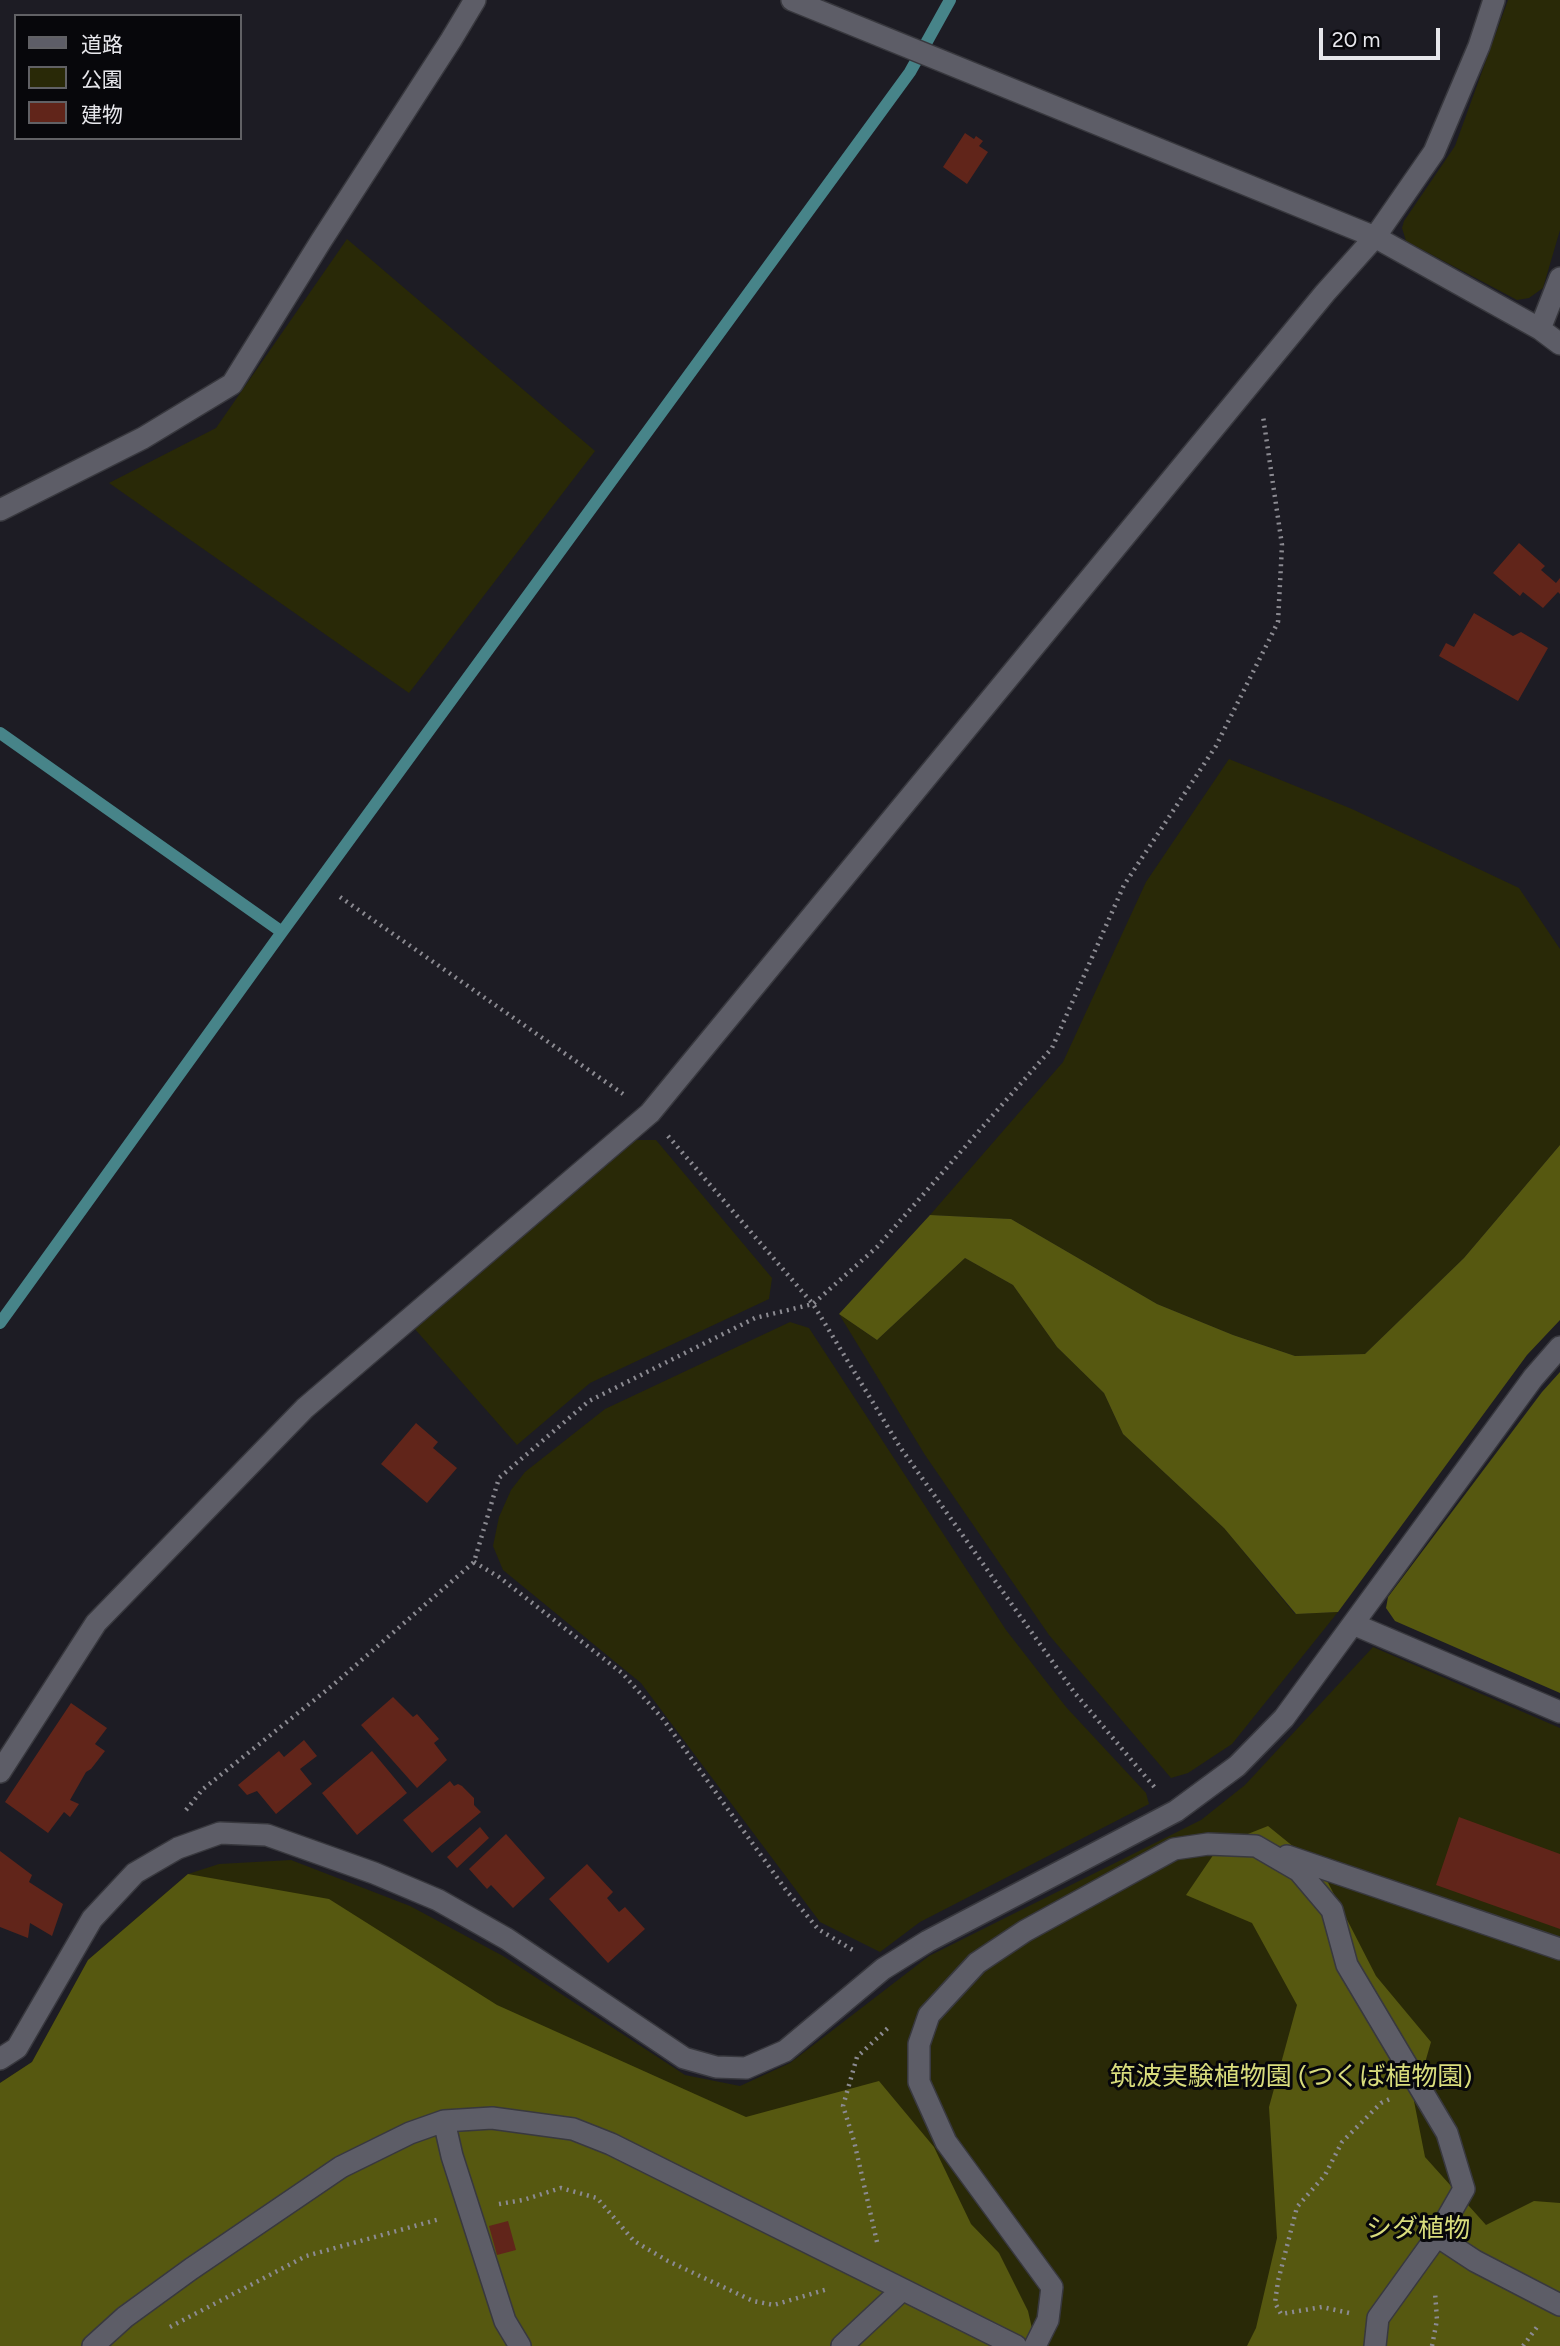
<!DOCTYPE html>
<meta charset="utf-8">
<style>
body{margin:0}
#map{position:relative;width:1560px;height:2346px;overflow:hidden;background:#1d1c24;font-family:Figtree,"Noto Sans JP",sans-serif}
canvas{display:block}
.legend{position:absolute;left:14px;top:14px;width:228px;height:126px;box-sizing:border-box;background:#07070b;border:2px solid #616165;margin:0;padding:9px 12px;list-style:none;font-size:21px;color:#e7e7ec}
.legend li{display:flex;align-items:center;gap:14px;height:35px}
.legend b{width:35px;border:2px solid #616165}
.scale{position:absolute;left:1319px;top:28px;width:121px;height:32px;box-sizing:border-box;border:4px solid #e7e7ec;border-top:0;padding-left:9px;font-size:21px;line-height:24px;white-space:nowrap;color:#e7e7ec;-webkit-text-stroke:5px #07070b;paint-order:stroke}
</style>
<div id="map">
<canvas width="1560" height="2346"></canvas>
<ul class="legend">
<li><b style="height:9px;background:#5d5d67"></b>道路</li>
<li><b style="height:19px;background:#292907"></b>公園</li>
<li><b style="height:19px;background:#61251a"></b>建物</li>
</ul>
<div class="scale">20 m</div>
</div>
<script>
const ctx = document.querySelector('canvas').getContext('2d');
ctx.lineJoin = 'round';
function paint(path, color) {
  ctx.fillStyle = color;
  ctx.fill(path, 'evenodd');
}
function shape(rows) {
  const path = new Path2D();
  for (const r of rows) {
    path.moveTo(r[0], r[1]);
    for (let i = 2; i < r.length; i += 2) path.lineTo(r[i], r[i + 1]);
  }
  return path;
}
function stroke(path, color, width, dash) {
  ctx.strokeStyle = color;
  ctx.lineWidth = width;
  ctx.lineCap = dash ? 'butt' : 'round';
  ctx.setLineDash(dash || []);
  ctx.stroke(path);
}
function label(font, color, halo, rows, align = 'center') {
  ctx.font = font + ' Figtree,"Noto Sans JP",sans-serif';
  ctx.lineWidth = 6;
  ctx.setLineDash([]);
  ctx.textBaseline = 'middle';
  ctx.strokeStyle = halo;
  ctx.fillStyle = color;
  for (const [text, x, y, turn = 0] of rows) {
    ctx.save();
    ctx.translate(x, y);
    ctx.rotate((+turn || 0) * Math.PI / 180);
    ctx.textAlign = isNaN(turn) ? turn : align;
    if (halo) ctx.strokeText(text, 0, 0);
    ctx.fillText(text, 0, 0);
    ctx.restore();
  }
}
const green = shape([
 [1508,0,1560,0,1560,230,1543,288,1529,298,1517,300,1406,241,1402,228,1404,221,1455,146],
 [347,239,595,451,409,693,109,483,216,428],
 [1229,759,1352,809,1519,888,1560,949,1560,1145,1464,1258,1365,1354,1295,1356,1233,1335,1157,1304,1011,1219,930,1215,1063,1062,1146,882],
 [635,1140,656,1140,772,1278,769,1299,590,1383,517,1445,414,1328],
 [965,1258,1013,1285,1057,1347,1104,1393,1123,1434,1224,1528,1295,1614,1338,1612,1232,1744,1188,1773,1171,1778,1049,1635,925,1455,839,1314,877,1340],
 [790,1322,809,1328,1006,1630,1066,1707,1146,1793,1149,1804,920,1922,880,1952,820,1922,641,1683,503,1570,493,1546,499,1517,511,1490,525,1472,605,1409],
 [1373,1647,1560,1728,1560,2346,0,2346,0,2083,32,2062,88,1960,188,1874,219,1864,291,1860,410,1906,503,1956,685,2075,740,2086,790,2063,929,1956,1201,1820,1245,1785]
]);
const forest = shape([
 [1560,1145,1560,1320,1527,1355,1338,1612,1296,1614,1224,1528,1123,1434,1104,1393,1057,1347,1013,1285,965,1258,877,1340,839,1314,930,1215,1011,1219,1157,1304,1233,1335,1295,1356,1365,1354,1464,1258],
 [1560,1372,1560,1693,1395,1621,1386,1608,1388,1597,1542,1392],
 [1268,1826,1321,1869,1376,1976,1431,2042,1414,2101,1425,2157,1486,2225,1534,2201,1560,2203,1560,2346,1247,2346,1256,2328,1277,2238,1269,2107,1297,2005,1252,1923,1186,1895,1220,1845],
 [188,1874,329,1899,497,2005,746,2117,879,2081,934,2147,971,2224,999,2253,1028,2311,1036,2346,0,2346,0,2083,32,2062,88,1960]
]);
const stream = shape([
 [0,733,282,932],
 [0,1323,282,932,910,72,950,0]
]);
const building = shape([
 [965,133,974,139,976,136,983,141,979,146,988,152,967,184,943,167],
 [1519,543,1545,566,1541,570,1556,583,1560,578,1560,594,1558,592,1543,608,1523,592,1520,596,1493,573],
 [1474,613,1513,636,1521,632,1548,648,1518,701,1439,656,1446,643,1454,647],
 [416,1423,438,1442,433,1448,457,1468,427,1503,381,1464],
 [393,1697,413,1717,417,1714,439,1739,434,1743,447,1760,417,1788,361,1725],
 [71,1703,107,1728,95,1744,105,1751,91,1769,86,1772,70,1800,79,1804,70,1817,64,1812,48,1833,5,1802],
 [304,1740,317,1756,300,1769,312,1784,276,1814,257,1791,247,1795,238,1785,279,1751,284,1757],
 [372,1751,407,1793,357,1835,322,1793],
 [450,1781,454,1786,458,1784,462,1786,474,1798,474,1805,481,1812,432,1853,403,1820],
 [1459,1817,1560,1854,1560,1929,1436,1885],
 [480,1827,489,1838,457,1868,447,1857],
 [506,1834,545,1878,513,1908,491,1885,487,1889,469,1869],
 [0,1851,32,1875,29,1882,63,1904,52,1936,30,1923,28,1938,0,1927],
 [587,1864,613,1892,607,1898,619,1912,625,1907,645,1929,608,1963,549,1899],
 [508,2221,516,2250,497,2255,489,2226]
]);
const path = shape([
 [340,897,623,1094],
 [668,1136,813,1304,900,1447,1074,1692,1156,1789],
 [474,1562,499,1577,622,1673,663,1719,786,1890,818,1929,856,1952],
 [186,1810,203,1789,333,1685,474,1562,499,1478,589,1401,755,1318,813,1304,877,1247,1052,1048,1124,885,1216,746,1278,622,1282,545,1263,416],
 [499,2204,523,2200,561,2188,597,2198,634,2241,668,2261,753,2301,774,2305,828,2289],
 [877,2242,854,2141,843,2106,857,2057,890,2026],
 [1349,2313,1322,2307,1281,2314,1275,2303,1278,2281,1297,2207,1325,2175,1342,2142,1381,2103,1392,2098],
 [170,2327,306,2256,440,2219],
 [1432,2346,1437,2320,1435,2292],
 [1523,2346,1537,2327]
]);
const lane = shape([
 [1287,1856,1560,1949],
 [444,2121,452,2156,505,2321,520,2346],
 [1437,2236,1475,2261,1560,2305],
 [93,2346,125,2317,191,2269,341,2167,410,2133,444,2121,492,2118,573,2129,611,2144,1016,2346],
 [842,2346,902,2290],
 [1035,2346,1048,2320,1052,2287,946,2142,919,2082,919,2044,929,2015,977,1963,1025,1931,1174,1849,1208,1844,1256,1846,1299,1871,1332,1910,1347,1965,1447,2133,1464,2189,1437,2236,1378,2318,1375,2346]
]);
const street = shape([
 [792,0,1375,237,1540,329,1560,344],
 [1540,329,1560,278],
 [0,510,143,438,232,384,321,241,451,40,475,0],
 [1353,1624,1560,1712],
 [0,1772,96,1623,305,1408,650,1113,1325,293,1375,237,1434,152,1479,46,1494,0],
 [0,2059,17,2048,92,1919,135,1873,178,1848,220,1833,267,1835,374,1873,438,1900,507,1939,684,2058,716,2067,746,2068,785,2051,883,1969,928,1941,1176,1811,1237,1766,1284,1718,1533,1378,1560,1347]
]);
const parkNames = [
 ["筑波実験植物園 (つくば植物園)",1291,2077],
 ["シダ植物",1418,2229]
];
paint(green, '#292907');
paint(forest, '#565810');
stroke(stream, '#478489', 12);
paint(building, '#61251a');
stroke(lane, '#38383e', 24);
stroke(street, '#38383e', 24);
stroke(path, '#8c8b92', 4.5, [2, 5]);
stroke(lane, '#5d5d67', 21);
stroke(street, '#5d5d67', 21);
label('26px', '#d8dc7c', '#07070b', parkNames);
</script>
